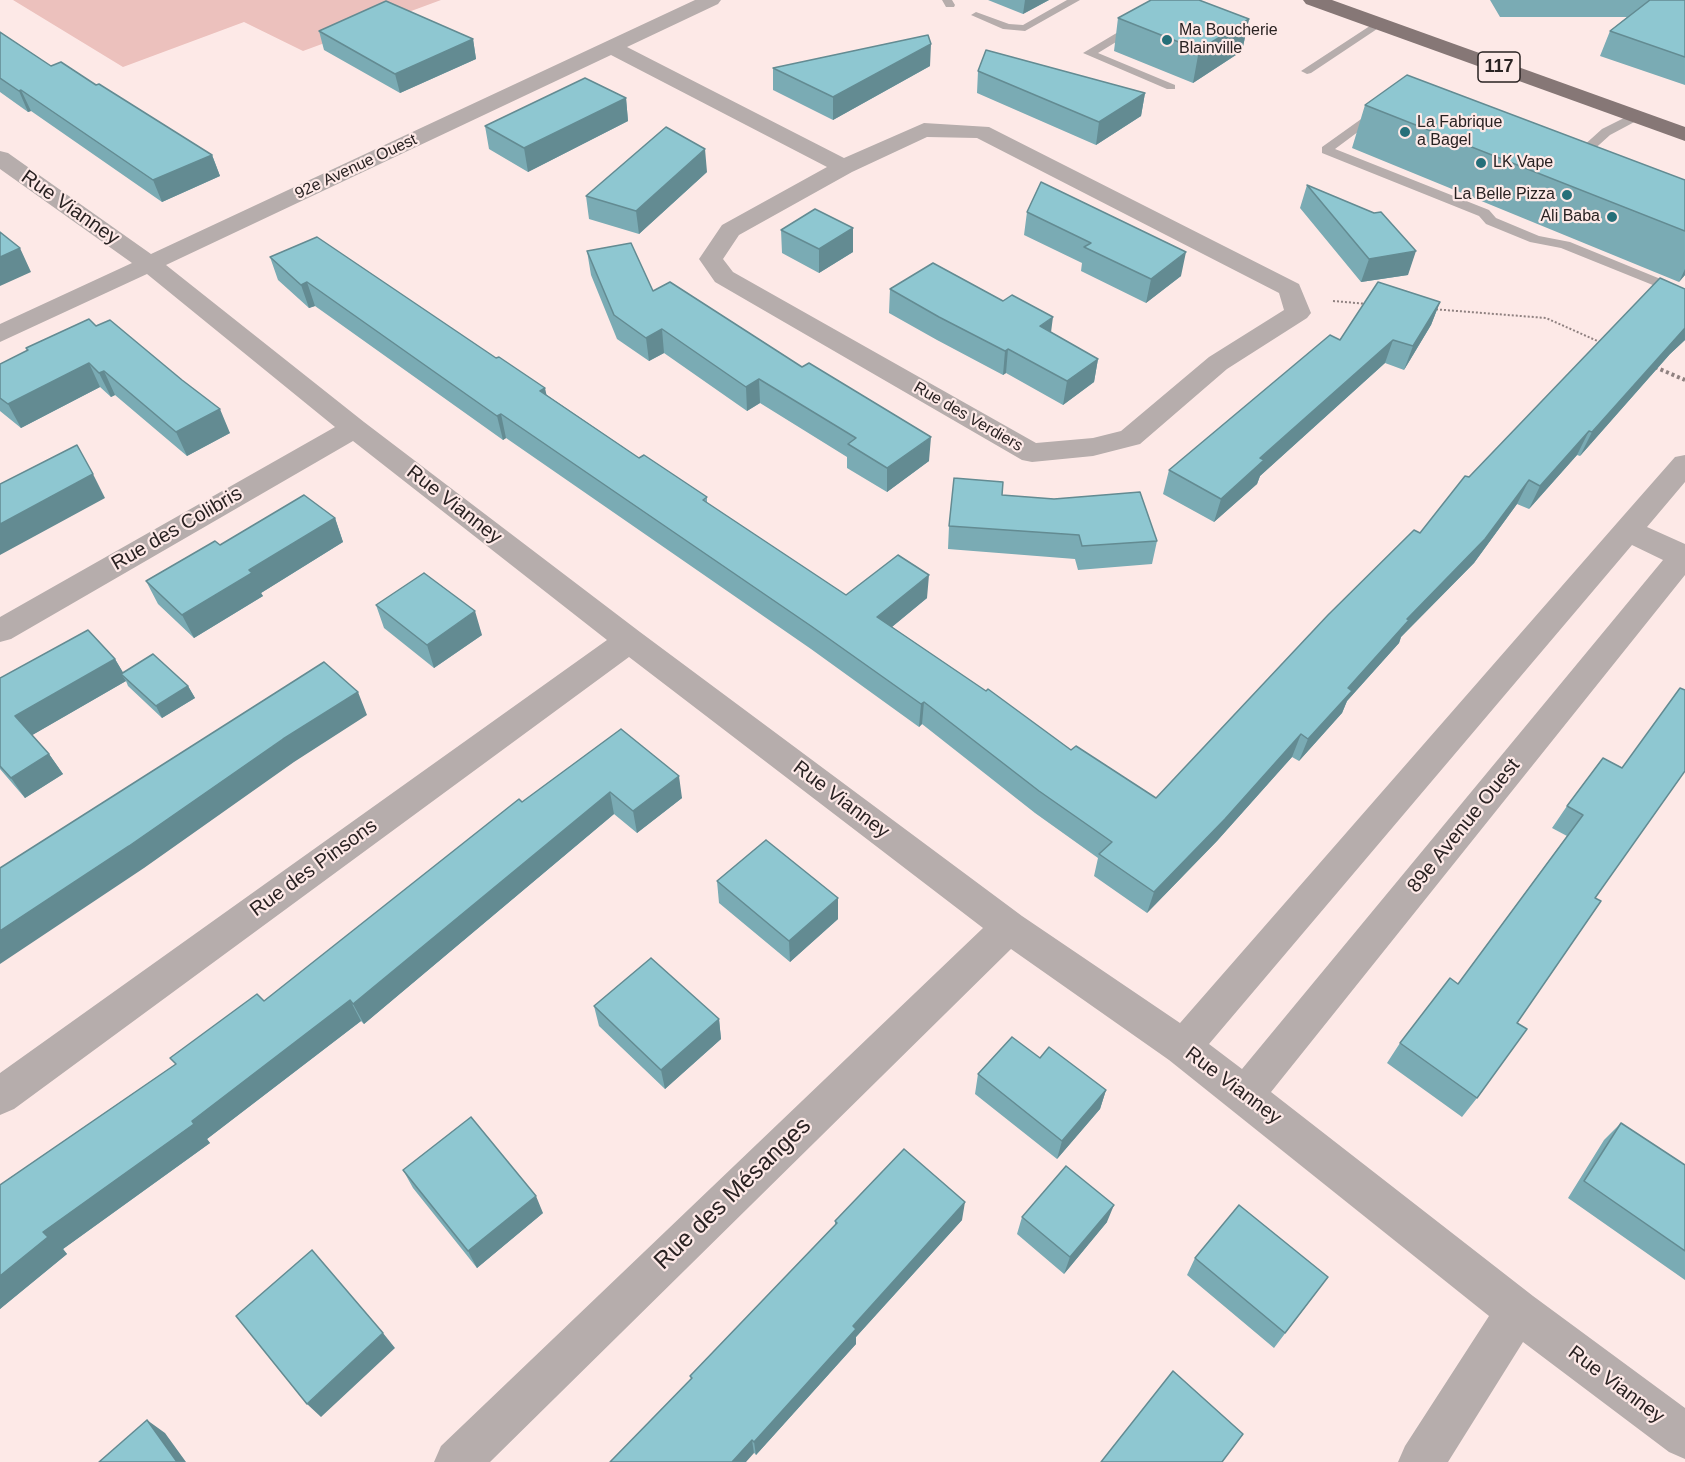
<!DOCTYPE html>
<meta charset="utf-8">
<style>
body{margin:0}
canvas{display:block;background:#fde9e7}
</style>
<canvas width="1685" height="1462"></canvas>
<script>
const ctx = document.querySelector('canvas').getContext('2d');
ctx.lineJoin = 'round';
function paint(path, color) {
  ctx.fillStyle = color;
  ctx.fill(path, 'evenodd');
}
function shape(rows) {
  const path = new Path2D();
  for (const r of rows) {
    path.moveTo(r[0], r[1]);
    for (let i = 2; i < r.length; i += 2) path.lineTo(r[i], r[i + 1]);
  }
  return path;
}
function stroke(path, color, width, dash) {
  ctx.strokeStyle = color;
  ctx.lineWidth = width;
  ctx.lineCap = dash ? 'butt' : 'round';
  ctx.setLineDash(dash || []);
  ctx.stroke(path);
}
function label(font, color, halo, rows, align = 'center') {
  ctx.font = font + ' Arial,sans-serif';
  ctx.lineWidth = 4.5;
  ctx.setLineDash([]);
  ctx.textBaseline = 'middle';
  ctx.strokeStyle = halo;
  ctx.fillStyle = color;
  for (const [text, x, y, turn = 0] of rows) {
    ctx.save();
    ctx.translate(x, y);
    ctx.rotate((+turn || 0) * Math.PI / 180);
    ctx.textAlign = isNaN(turn) ? turn : align;
    if (halo) ctx.strokeText(text, 0, 0);
    ctx.fillText(text, 0, 0);
    ctx.restore();
  }
}
const green = shape([
 [13,0,441,0,303,51,244,22,123,67]
]);
const pathFar1 = shape([
 [1333,301,1368,304],
 [1432,309,1546,318,1602,343]
]);
const path = shape([
 [1655,367,1685,380]
]);
const service = shape([
 [942,0,952,0,955,5,954,7,946,7,942,0],
 [1067,0,1080,0,1025,31,1003,29,971,15,976,12,1009,24,1023,25,1067,0],
 [1172,0,1185,0,1098,53,1175,85,1175,89,1167,89,1083,53,1172,0],
 [1379,20,1383,21,1383,25,1311,73,1307,74,1301,71,1379,20],
 [1378,107,1384,111,1382,114,1335,149,1489,210,1496,218,1539,236,1570,242,1685,289,1685,298,1561,248,1530,242,1486,224,1479,216,1322,153,1322,147,1378,107],
 [1636,112,1642,116,1640,119,1610,135,1579,163,1571,163,1569,160,1571,157,1602,129,1636,112]
]);
const minor = shape([
 [695,0,721,0,718,4,627,47,844,158,924,123,989,127,1299,284,1311,313,1307,318,1227,369,1140,444,1093,456,1032,462,1022,460,715,282,699,259,722,225,827,167,611,55,166,265,364,422,640,632,1022,916,1180,1023,1617,523,1675,457,1685,455,1685,482,1647,527,1685,544,1685,575,1271,1092,1533,1296,1685,1408,1685,1459,1669,1452,1523,1342,1448,1462,1398,1462,1405,1446,1489,1316,1169,1060,1011,949,490,1462,434,1462,441,1446,983,928,629,657,14,1109,0,1115,0,1073,607,640,353,441,11,639,0,642,0,617,335,427,147,274,0,342,0,324,132,263,0,169,0,151,8,153,151,254,695,0],
 [927,137,977,138,1279,293,1284,310,1209,357,1121,431,1093,438,1036,443,733,272,723,259,739,235,852,172,927,137],
 [1632,545,1663,560,1242,1069,1209,1044,1632,545]
]);
const primary = shape([
 [1303,0,1332,0,1685,127,1685,141,1306,4,1303,0]
]);
const wall = shape([
 [988,0,1049,0,1023,14],
 [1490,0,1685,0,1685,85,1600,56,1610,31,1627,17,1500,17],
 [1118,18,1249,19,1242,51,1193,83,1114,51],
 [319,31,473,39,476,59,400,93,324,50],
 [0,32,51,66,96,85,212,155,220,176,162,202,31,111,28,112,0,92],
 [930,66,833,120,773,90,773,68],
 [978,71,1145,93,1141,116,1096,145,977,93],
 [626,98,628,121,528,172,489,149,485,126],
 [1365,105,1685,180,1685,275,1679,282,1352,148],
 [707,172,639,234,589,219,586,196],
 [1307,185,1374,213,1408,275,1361,282,1300,208],
 [1027,212,1181,276,1146,303,1081,271,1082,263,1024,235],
 [781,230,853,252,819,273,782,253],
 [587,251,653,291,929,461,887,492,847,468,847,457,760,403,747,411,664,353,649,361,617,339,591,275],
 [270,257,547,395,639,458,707,497,707,503,846,595,927,598,892,627,1071,750,1156,798,1420,533,1469,477,1685,289,1685,340,1670,354,1580,456,1577,455,1529,509,1517,504,1474,563,1401,637,1399,643,1347,701,1342,713,1299,761,1292,757,1217,841,1147,913,1094,876,1098,858,1035,813,922,724,919,727,811,649,506,438,503,440,315,306,309,308,278,280],
 [890,289,1051,333,1098,359,1094,382,1063,405,1006,373,1003,375,937,340,889,313],
 [1440,302,1431,325,1404,370,1385,363,1260,476,1257,484,1214,522,1163,494,1169,470,1340,340],
 [96,326,230,433,187,456,115,395,111,397,100,387,21,428,0,411,0,364,27,351,26,348],
 [1002,495,1157,541,1152,564,1078,570,1075,559,948,549,949,526],
 [335,518,343,542,261,593,263,596,194,638,158,604,146,581,220,545],
 [376,605,482,635,434,668,384,628],
 [115,659,123,673,188,686,195,698,162,718,128,686,126,681,32,735,49,754,63,774,25,798,0,769,0,678],
 [621,729,682,798,637,833,614,814,364,1024,361,1021,207,1139,210,1143,63,1249,67,1254,0,1309,0,1185,176,1064,264,1001,522,802],
 [1603,758,1595,898,1517,1023,1477,1098,1462,1117,1387,1063,1400,1043,1458,984,1567,836,1552,828,1567,806],
 [717,881,838,919,790,962,719,903],
 [594,1006,719,1019,721,1039,665,1089,599,1026],
 [978,1074,1106,1090,1100,1109,1057,1159,975,1094],
 [1621,1123,1685,1165,1685,1280,1568,1198,1604,1140],
 [403,1170,543,1213,477,1268,413,1188],
 [1022,1217,1107,1222,1064,1274,1017,1234],
 [962,1220,856,1337,856,1344,756,1455,691,1379,690,1376,835,1225,835,1221],
 [1195,1258,1328,1277,1274,1348,1187,1275]
]);
const shadedWall = shape([
 [1025,0,1049,0,1023,14],
 [1249,19,1242,51,1193,83,1199,50],
 [473,39,476,59,400,93,395,74],
 [931,44,930,66,833,120,833,97],
 [21,90,31,111,28,112,19,91],
 [1145,93,1141,116,1096,145,1099,122],
 [626,98,628,121,528,172,524,148],
 [705,149,707,172,639,234,636,211],
 [212,155,220,176,162,202,153,180],
 [853,228,853,252,819,273,819,249],
 [20,248,31,272,0,286,0,257],
 [1416,251,1408,275,1361,282,1369,259],
 [1186,252,1181,276,1146,303,1151,279],
 [1685,269,1685,275,1679,282],
 [307,282,315,306,309,308,301,285],
 [1440,302,1431,325,1404,370,1413,346],
 [1053,317,1050,340,1040,326],
 [1685,328,1685,340,1670,354,1580,456,1592,432],
 [662,329,664,353,649,361,646,338],
 [1393,340,1385,363,1260,476,1257,484,1214,522,1221,499,1260,458],
 [1008,349,1006,373,1003,375,1005,351],
 [1098,359,1094,382,1063,405,1067,381],
 [89,363,100,387,21,428,8,404],
 [104,371,115,395,111,397,99,373],
 [759,379,760,403,747,411,746,387],
 [545,388,550,411,540,391],
 [220,409,230,433,187,456,176,432],
 [501,414,506,438,503,440,497,416],
 [1589,431,1577,455,1529,509,1540,486],
 [931,437,929,461,887,492,887,468],
 [93,474,105,498,0,555,0,524],
 [1529,480,1517,504,1474,563,1401,637,1399,643,1347,701,1342,713,1299,761,1308,739,1348,688,1407,619],
 [335,518,343,542,261,593,263,596,194,638,182,615,249,570],
 [929,575,927,598,876,640,877,617],
 [475,611,482,635,434,668,427,645],
 [115,659,127,679,121,674,126,681,29,737,15,716],
 [188,686,195,698,162,718,156,706],
 [358,692,367,715,294,762,144,868,0,964,0,931,283,739],
 [924,702,922,724,919,727,921,704],
 [1301,734,1292,757,1217,841,1147,913,1154,892],
 [49,754,63,774,25,798,11,778],
 [679,776,682,798,637,833,633,811],
 [610,792,614,814,364,1024,353,1004],
 [838,898,838,919,790,962,789,941],
 [350,1000,361,1021,207,1139,210,1143,63,1249,67,1254,0,1309,0,1276,43,1232],
 [719,1019,721,1039,665,1089,661,1070],
 [1106,1090,1100,1109,1057,1159,1062,1141],
 [536,1196,543,1213,477,1268,468,1251],
 [965,1202,962,1220,856,1337,856,1344,756,1455,754,1442,853,1326],
 [1114,1205,1107,1222,1064,1274,1070,1257],
 [383,1333,395,1348,321,1417,307,1404],
 [147,1420,165,1433,186,1462,177,1462],
 [752,1440,754,1453,746,1462,732,1462]
]);
const building = shape([
 [1151,0,1199,0,1249,19,1199,50,1118,18,1151,0],
 [1650,0,1685,0,1685,57,1610,31,1650,0],
 [386,1,473,39,395,74,319,31,386,1],
 [0,32,51,66,61,62,96,85,99,84,212,155,153,180,21,90,19,91,0,78,0,32],
 [928,35,931,44,833,97,773,68,928,35],
 [986,50,1145,93,1099,122,978,71,986,50],
 [1407,75,1685,180,1685,231,1365,105,1407,75],
 [585,78,626,98,524,148,485,126,585,78],
 [666,127,705,149,636,211,586,196,666,127],
 [1041,182,1186,252,1151,279,1084,247,1091,243,1027,212,1041,182],
 [1307,185,1374,213,1381,212,1416,251,1369,259,1307,185],
 [815,209,853,228,819,249,781,230,815,209],
 [0,232,20,248,0,257,0,232],
 [317,237,496,358,499,357,545,388,540,391,639,458,644,455,707,497,703,500,846,595,898,555,929,575,877,617,986,691,988,689,1071,750,1076,746,1156,798,1328,615,1414,530,1420,533,1465,476,1469,477,1660,278,1685,289,1685,328,1592,432,1589,431,1540,486,1529,480,1485,539,1407,619,1409,620,1348,688,1352,691,1308,739,1301,734,1225,819,1154,892,1099,854,1112,842,1039,791,924,702,921,704,811,626,501,414,497,416,307,282,301,285,270,257,317,237],
 [631,243,653,291,670,282,802,367,809,363,931,437,887,468,848,444,856,438,759,379,746,387,662,329,646,338,614,315,587,251,631,243],
 [933,263,1003,301,1012,295,1053,317,1040,326,1098,359,1067,381,1008,349,1005,351,939,317,890,289,933,263],
 [1378,282,1440,302,1413,346,1393,340,1260,458,1264,460,1221,499,1169,470,1330,335,1340,340,1378,282],
 [89,319,96,326,110,320,182,380,220,409,176,432,104,371,99,373,89,363,8,404,0,398,0,364,28,350,26,348,89,319],
 [77,445,93,474,0,524,0,484,77,445],
 [954,478,1003,482,1002,495,1054,499,1140,492,1157,541,1082,546,1079,535,949,526,954,478],
 [304,495,335,518,249,570,252,573,182,615,146,581,215,541,220,545,304,495],
 [424,573,475,611,427,645,376,605,424,573],
 [88,630,115,659,15,716,49,754,11,778,0,766,0,678,88,630],
 [153,654,188,686,156,706,121,674,153,654],
 [324,662,358,692,283,739,129,846,0,931,0,868,324,662],
 [1680,688,1685,690,1685,771,1595,898,1601,901,1517,1023,1527,1029,1477,1098,1400,1043,1450,978,1458,984,1583,815,1567,806,1603,758,1622,768,1680,688],
 [621,729,679,776,633,811,610,792,353,1004,350,1000,192,1121,194,1124,43,1232,48,1237,0,1276,0,1185,176,1064,170,1058,257,994,264,1001,519,799,522,802,621,729],
 [766,840,838,898,789,941,717,881,766,840],
 [651,958,719,1019,661,1070,594,1006,651,958],
 [1012,1037,1040,1058,1049,1047,1106,1090,1062,1141,978,1074,1012,1037],
 [471,1117,536,1196,468,1251,403,1170,471,1117],
 [1621,1123,1685,1165,1685,1251,1584,1181,1621,1123],
 [904,1149,965,1202,853,1326,856,1329,754,1442,752,1440,732,1462,610,1462,692,1378,690,1376,837,1223,835,1221,904,1149],
 [1066,1166,1114,1205,1070,1257,1022,1217,1066,1166],
 [1239,1205,1328,1277,1285,1333,1195,1258,1239,1205],
 [312,1250,383,1333,307,1404,236,1316,312,1250],
 [1173,1371,1243,1434,1222,1462,1101,1462,1173,1371],
 [147,1420,177,1462,99,1462,147,1420]
]);
const markers = [
 [1167,40,6,"#266f79"],
 [1405,132,6,"#266f79"],
 [1481,163,6,"#266f79"],
 [1567,195,6,"#266f79"],
 [1612,217,6,"#266f79"]
];
const farPoinames = [
 ["Ma Boucherie",1179,31],
 ["Blainville",1179,49],
 ["La Fabrique",1417,123],
 ["a Bagel",1417,141],
 ["LK Vape",1493,163],
 ["La Belle Pizza",1555,195,"right"],
 ["Ali Baba",1600,217,"right"]
];
const farStreetnames = [
 ["92e Avenue Ouest",356,167,-25],
 ["Rue des Verdiers",968,417,30]
];
const shields = [
 [1499,67,42]
];
const shieldNames = [
 ["117",1499,67]
];
const streetNames = [
 ["Rue Vianney",70,208,35],
 ["Rue Vianney",454,505,38],
 ["Rue des Colibris",177,529,-30],
 ["Rue Vianney",841,800,37],
 ["89e Avenue Ouest",1464,826,-51],
 ["Rue des Pinsons",314,868,-36],
 ["Rue Vianney",1233,1086,37],
 ["Rue Vianney",1616,1385,37]
];
const nearStreetnames = [
 ["Rue des Mésanges",733,1194,-44]
];
paint(green, '#ecc1bd');
stroke(pathFar1, '#8f8180', 2, [2, 2]);
stroke(path, '#8f8180', 4, [3, 3]);
paint(service, '#b6adac');
paint(minor, '#b6adac');
paint(primary, '#867776');
paint(wall, '#7aabb4');
paint(shadedWall, '#638b92');
paint(building, '#8ec7d1');
stroke(building, '#638b92', 1.5);
for (const [x, y, r, color] of markers) {
  const dot = new Path2D();
  dot.arc(x, y, r, 0, 2 * Math.PI);
  ctx.fillStyle = color;
  ctx.fill(dot);
  stroke(dot, '#fde9e7', 2);
}
label('16px', '#292222', '#fde9e7', farPoinames, 'left');
label('16px', '#292222', '#fde9e7', farStreetnames);
for (const [x, y, w] of shields) {
  const box = new Path2D();
  box.roundRect(x - w / 2, y - 15, w, 30, 4.5);
  ctx.fillStyle = '#fde9e7';
  ctx.fill(box);
  stroke(box, '#292222', 1.5);
}
label('bold 18px', '#292222', null, shieldNames);
label('20px', '#292222', '#fde9e7', streetNames);
label('24px', '#292222', '#fde9e7', nearStreetnames);
</script>
